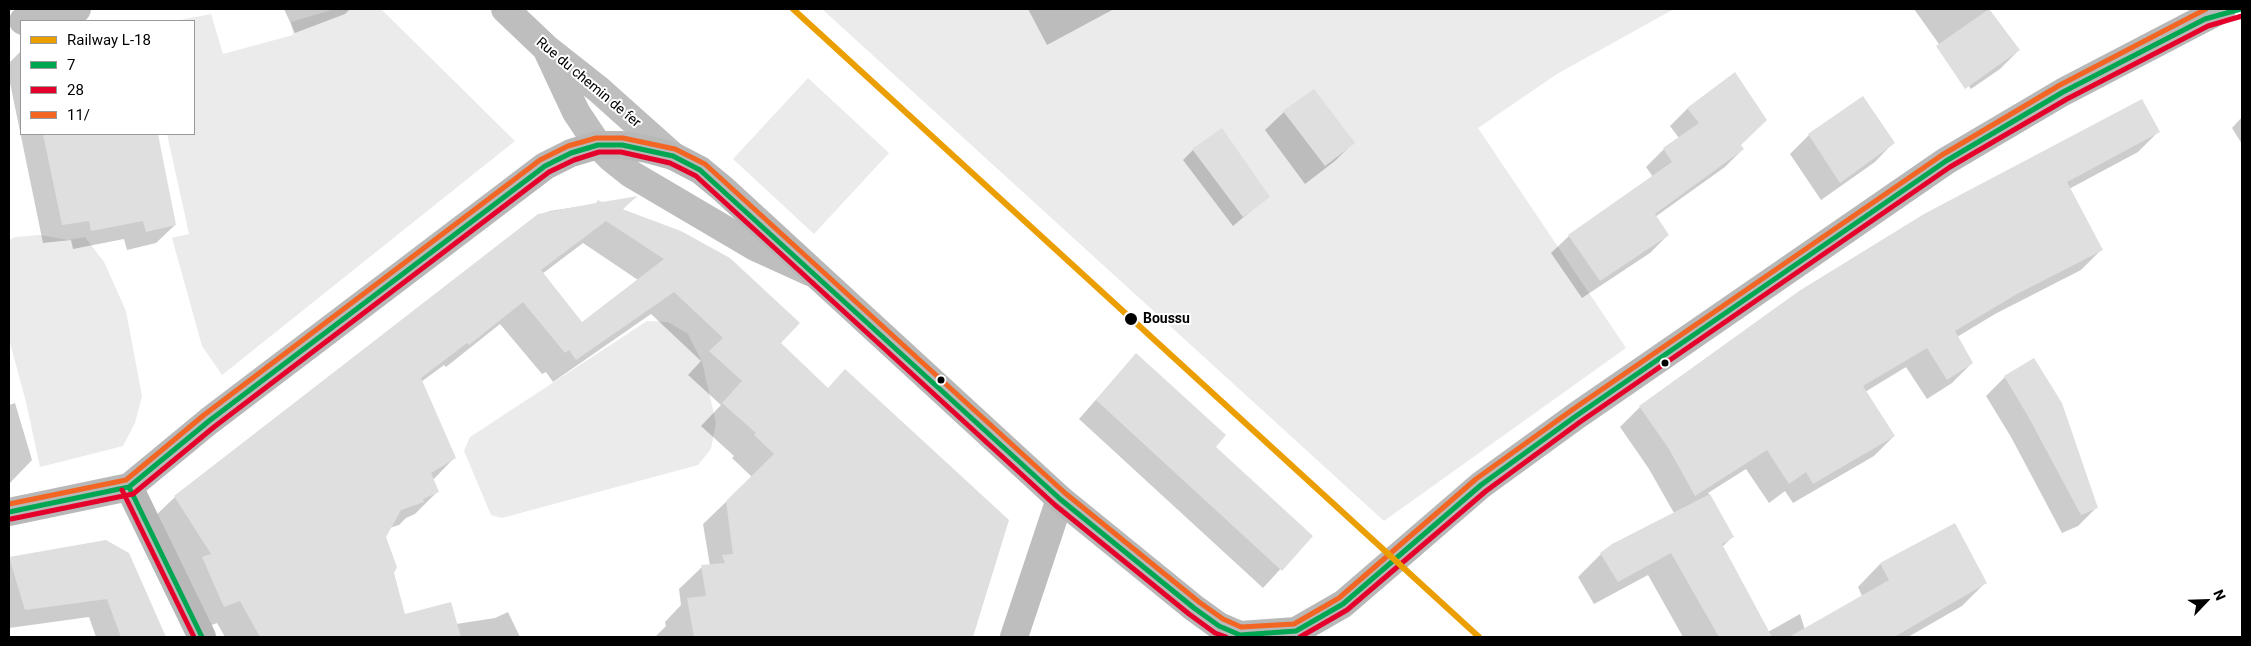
<!DOCTYPE html>
<style>
body{margin:0}
#map{position:relative;width:2251px;height:646px;overflow:hidden;background:#fff;font-family:Roboto,sans-serif}
canvas{display:block}
.frame{position:absolute;inset:0;border:10px solid #000;pointer-events:none}
.legend{position:absolute;left:20px;top:20px;width:175px;height:115px;box-sizing:border-box;background:#fff;border:1px solid #999;margin:0;padding:6px 9px;list-style:none;font-size:15px;color:#000}
.legend li{display:flex;align-items:center;gap:10px;height:25px}
.legend b{width:25px;border:1px solid #999}
.north{position:absolute;left:2181px;top:576px;width:50px;height:50px;-webkit-text-stroke:4px #fff;paint-order:stroke;rotate:66deg;font-size:14px;font-weight:700;line-height:20px;text-align:center;color:#000}
.north::after{content:'';display:block;margin:auto;width:18px;height:22px;background:#000;clip-path:polygon(50% 0,100% 100%,50% 72%,0 100%)}
</style>
<div id="map">
<canvas width="2251" height="646"></canvas>
<div class="frame"></div>
<ul class="legend">
<li><b style="height:6px;background:#eb9e00"></b>Railway L-18</li>
<li><b style="height:6px;background:#00a651"></b>7</li>
<li><b style="height:6px;background:#e4002b"></b>28</li>
<li><b style="height:6px;background:#f26522"></b>11/</li>
</ul>
<div class="north">N</div>
</div>
<script>
const ctx = document.querySelector('canvas').getContext('2d');
ctx.lineJoin = 'round';
function paint(path, color) {
  ctx.fillStyle = color;
  ctx.fill(path, 'evenodd');
}
function shape(rows) {
  const path = new Path2D();
  for (const r of rows) {
    path.moveTo(r[0], r[1]);
    for (let i = 2; i < r.length; i += 2) path.lineTo(r[i], r[i + 1]);
  }
  return path;
}
function stroke(path, color, width, dash) {
  ctx.strokeStyle = color;
  ctx.lineWidth = width;
  ctx.lineCap = dash ? 'butt' : 'round';
  ctx.setLineDash(dash || []);
  ctx.stroke(path);
}
function label(font, color, halo, rows, align = 'center') {
  ctx.font = font + ' Roboto,sans-serif';
  ctx.lineWidth = 4;
  ctx.setLineDash([]);
  ctx.textBaseline = 'middle';
  ctx.strokeStyle = halo;
  ctx.fillStyle = color;
  for (const [text, x, y, turn = 0] of rows) {
    ctx.save();
    ctx.translate(x, y);
    ctx.rotate((+turn || 0) * Math.PI / 180);
    ctx.textAlign = isNaN(turn) ? turn : align;
    if (halo) ctx.strokeText(text, 0, 0);
    ctx.fillText(text, 0, 0);
    ctx.restore();
  }
}
const green = shape([
 [335,9,381,9,515,141,222,375,202,346,172,238,189,234,167,134,194,134,194,21,175,21,211,14,223,54,293,35,291,22],
 [822,9,1674,9,1557,74,1478,128,1626,348,1384,521],
 [808,78,889,153,814,234,733,159],
 [40,235,68,240,85,237,104,262,126,311,142,396,135,423,123,446,40,467,26,402,9,339,9,240,15,237],
 [647,321,668,322,688,334,702,362,716,423,711,449,698,465,502,518,491,515,464,451,470,437]
]);
const shadow = shape([
 [284,9,350,9,345,14,295,33],
 [1028,9,1114,9,1047,45],
 [1914,9,1989,9,2019,50,2000,69,1971,89],
 [21,51,21,134,157,134,175,225,156,243,127,250,124,239,73,249,71,240,43,243,9,78,9,63],
 [1313,90,1354,142,1335,161,1305,184,1265,130,1284,112],
 [1688,108,1743,149,1725,167,1655,217,1668,235,1650,253,1582,298,1551,253,1569,236,1653,177,1646,167,1664,149,1679,138,1670,126],
 [2242,117,2242,144,2232,128],
 [2158,132,2138,152,2069,189,2101,250,2081,270,1995,314,1957,337,1972,363,1952,383,1927,399,1906,367,1865,392,1894,436,1874,456,1793,503,1785,491,1769,503,1746,469,1708,493,1732,537,1722,547,1768,632,1800,614,1805,630,1862,596,1858,587,1880,564,1985,583,1962,606,1908,637,1683,637,1648,575,1594,604,1578,577,1601,554,1674,513,1649,469,1620,427,1640,407,1800,292],
 [1809,135,1893,143,1875,162,1821,200,1790,154],
 [1193,150,1269,196,1233,226,1183,160],
 [634,198,622,210,779,343,827,389,1008,521,972,637,655,637,666,626,665,622,681,605,679,589,702,567,710,566,703,524,752,477,732,458,734,456,701,426,721,405,688,375,701,361,651,314,553,382,546,372,542,374,500,324,446,367,444,365,421,382,455,457,433,480,438,491,415,514,406,518,399,525,389,528,385,536,404,616,456,624,495,618,508,612,520,637,225,637,217,623,201,629,180,581,187,574,152,519,175,497,539,215,550,211],
 [583,243,638,280,582,323,542,274],
 [1136,354,1214,447,1311,536,1263,588,1079,419],
 [2005,377,2097,507,2078,526,2062,533,2011,437,1986,396],
 [15,403,32,460,9,484,9,405],
 [106,542,128,554,165,637,96,637,89,617,9,628,9,558]
]);
const building = shape([
 [1989,9,2020,50,1965,89,1936,46],
 [1735,72,1767,120,1741,145,1744,149,1655,214,1669,235,1600,281,1568,235,1672,162,1663,148,1699,123,1687,108],
 [1314,89,1355,143,1325,166,1283,111],
 [1863,96,1895,143,1840,183,1808,134],
 [2142,99,2160,132,2067,182,2103,250,2017,294,1955,331,1973,363,1947,380,1927,348,1863,386,1895,436,1813,484,1806,472,1789,484,1767,450,1695,496,1669,449,1639,406,1799,291,1924,214],
 [1222,128,1270,197,1243,217,1192,149],
 [43,134,158,134,176,225,146,232,143,221,91,231,89,221,62,225],
 [638,196,622,209,681,231,730,258,800,323,781,343,828,388,845,369,1009,520,973,637,694,637,687,598,706,596,701,565,725,563,722,555,733,554,726,501,774,454,754,435,756,433,722,403,742,381,709,351,723,338,674,292,576,360,569,350,565,353,523,302,469,345,467,343,421,378,456,458,431,473,439,492,423,499,424,502,401,510,386,537,397,567,394,573,405,614,451,602,461,637,260,637,240,601,224,607,202,557,211,554,174,496,538,214,596,203,598,200,602,202],
 [606,221,664,259,582,322,541,270],
 [1136,353,1226,435,1216,447,1313,536,1282,571,1096,400],
 [2034,358,2062,403,2098,508,2081,515,2029,418,2004,376],
 [1710,494,1734,537,1722,544,1772,637,1719,637,1671,553,1618,582,1600,553,1612,544],
 [1955,523,1987,583,1894,637,1789,637,1889,580,1880,563],
 [106,540,129,553,166,637,121,637,107,599,25,610,9,557]
]);
const street = shape([
 [505,9,546,48,598,89,673,156],
 [23,21,77,9],
 [546,48,576,112,598,145,611,158,631,174,755,247,810,272],
 [1014,637,1060,499]
]);
const secondary = shape([
 [129,487,202,637],
 [9,512,129,487,209,421,545,166,571,153,598,145,622,145,647,149,673,156,700,170,723,189,1060,499,1194,608,1219,626,1240,635,1296,631],
 [1279,636,1296,631,1343,604,1481,485,1576,416,1946,161,2063,92,2222,9]
]);
const bus1 = shape([
 [129,487,202,637],
 [9,512,129,487,209,421,545,166,571,153,598,145,622,145,673,156,700,170,1060,499,1194,608,1219,626,1240,635,1296,631,1343,604,1481,485,1576,416,1946,161,2063,92,2205,19,2241,9]
]);
const bus2 = shape([
 [122,490,194,637],
 [11,519,133,494,214,427,549,172,574,160,599,152,621,152,670,163,696,176,1055,505,1189,614,1215,633,1226,637],
 [1300,637,1347,610,1486,491,1580,422,1950,167,2067,99,2208,26,2242,16]
]);
const bus3 = shape([
 [9,504,126,480,204,415,540,160,568,146,596,138,623,138,675,149,705,164,1065,493,1199,602,1223,619,1241,627,1294,624,1339,598,1476,479,1572,410,1942,155,2060,85,2206,9]
]);
const rail1 = shape([
 [793,9,1479,637]
]);
const markers = [
 [1131,319,7,"#000"],
 [1665,363,4.5,"#000"],
 [941,380,4.5,"#000"]
];
const streetNames = [
 ["Rue du chemin de fer",588,83,40]
];
const stopNames = [
 ["Boussu",1143,319]
];
paint(green, '#ebebeb');
paint(shadow, '#0003');
paint(building, '#dfdfdf');
stroke(street, '#bebebe', 28);
stroke(secondary, '#b8b8b8', 28);
stroke(bus1, '#00a651', 5);
stroke(bus2, '#e4002b', 5);
stroke(bus3, '#f26522', 5);
stroke(rail1, '#eb9e00', 6);
for (const [x, y, r, color] of markers) {
  const dot = new Path2D();
  dot.arc(x, y, r, 0, 2 * Math.PI);
  ctx.fillStyle = color;
  ctx.fill(dot);
  stroke(dot, '#fff', 2);
}
label('14px', '#000', '#fff', streetNames);
label('bold 14px', '#000', '#fff', stopNames, 'left');
</script>
